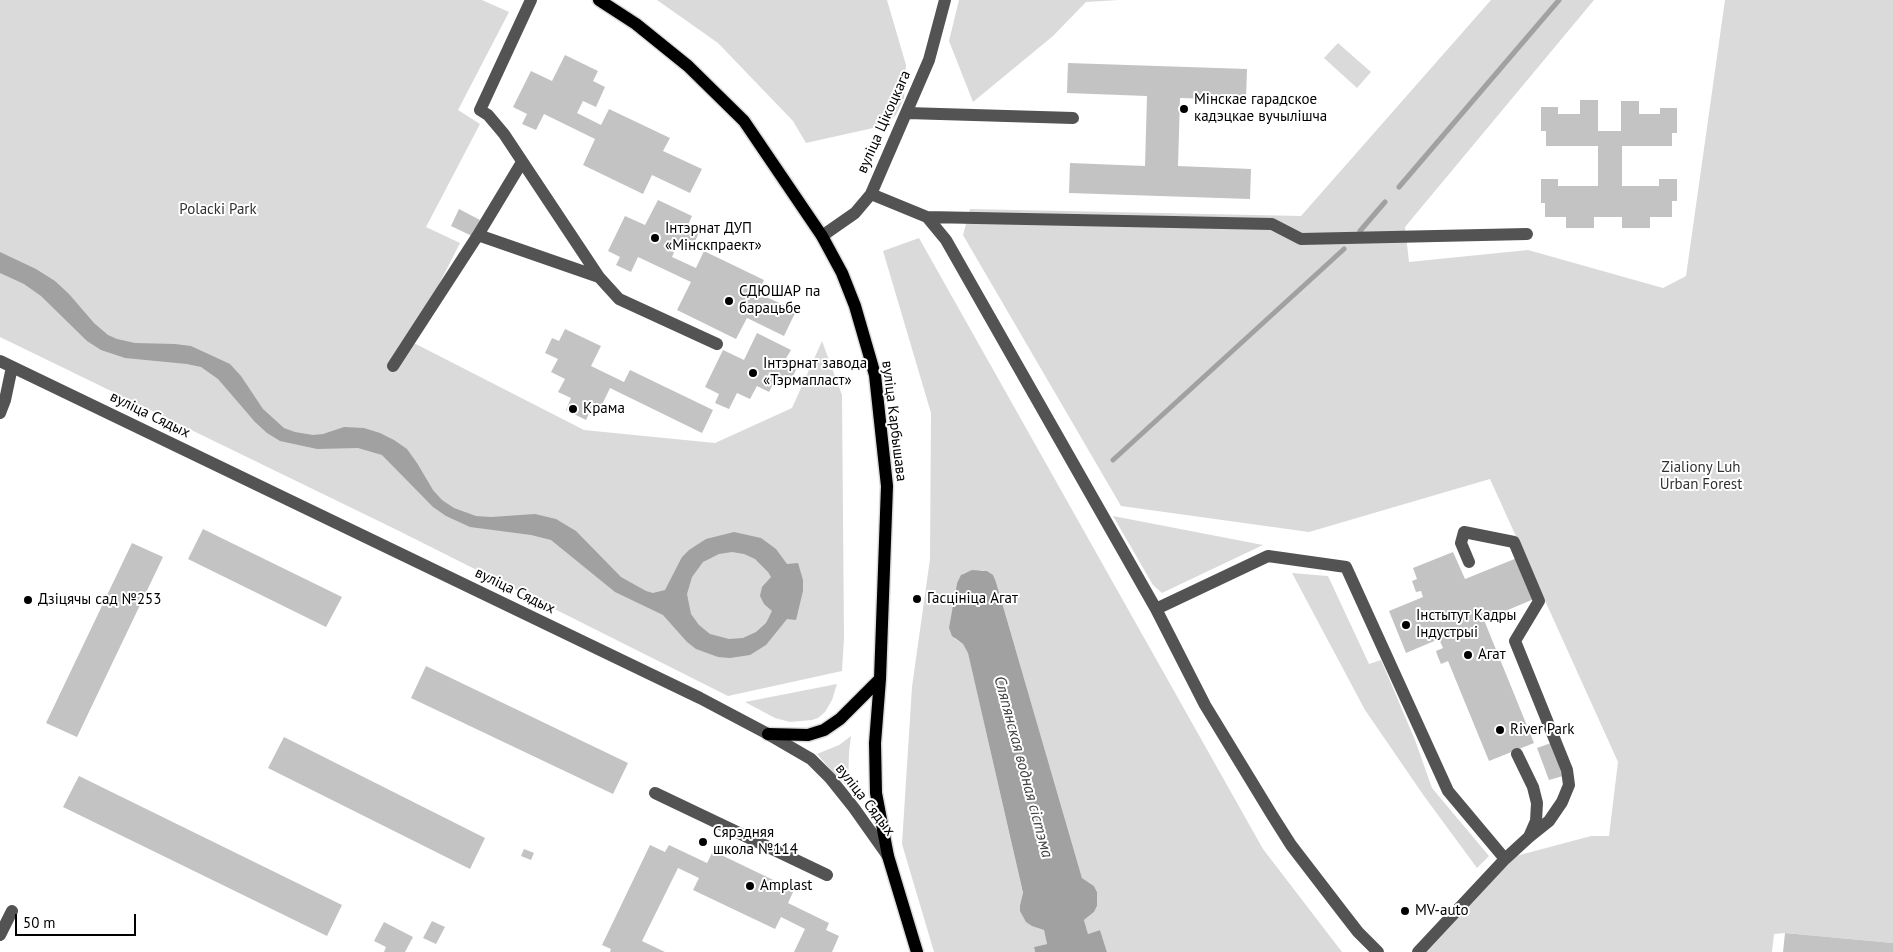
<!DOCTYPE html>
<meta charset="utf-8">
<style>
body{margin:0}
#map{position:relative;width:1893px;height:952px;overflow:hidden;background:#fff;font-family:"PT Sans",sans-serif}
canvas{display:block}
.scale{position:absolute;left:15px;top:914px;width:121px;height:22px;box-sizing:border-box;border:2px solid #000;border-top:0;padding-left:6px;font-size:15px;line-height:18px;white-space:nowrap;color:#000;-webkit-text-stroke:4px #fff;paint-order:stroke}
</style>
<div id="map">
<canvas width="1893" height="952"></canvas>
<div class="scale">50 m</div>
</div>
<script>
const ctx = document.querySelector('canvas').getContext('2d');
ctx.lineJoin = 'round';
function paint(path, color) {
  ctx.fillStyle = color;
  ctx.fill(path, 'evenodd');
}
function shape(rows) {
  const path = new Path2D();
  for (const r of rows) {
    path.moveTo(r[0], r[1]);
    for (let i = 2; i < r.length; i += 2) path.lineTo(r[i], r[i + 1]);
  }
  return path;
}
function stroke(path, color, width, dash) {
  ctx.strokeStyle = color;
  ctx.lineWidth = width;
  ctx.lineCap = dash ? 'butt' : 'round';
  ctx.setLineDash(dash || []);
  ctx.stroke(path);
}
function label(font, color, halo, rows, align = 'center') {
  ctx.font = font + ' "PT Sans",sans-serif';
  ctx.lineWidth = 4;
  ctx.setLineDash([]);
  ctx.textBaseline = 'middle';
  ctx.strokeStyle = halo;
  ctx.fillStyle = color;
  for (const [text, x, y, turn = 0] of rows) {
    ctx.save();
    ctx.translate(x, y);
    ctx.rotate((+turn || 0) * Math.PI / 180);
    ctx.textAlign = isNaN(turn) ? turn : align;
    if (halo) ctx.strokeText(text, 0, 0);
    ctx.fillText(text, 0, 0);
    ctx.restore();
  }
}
const green = shape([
 [0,0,482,0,509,12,458,110,480,124,426,227,460,243,410,341,584,430,715,443,792,408,822,341,842,395,844,638,842,671,728,696,397,530,0,337],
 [657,0,887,0,906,65,904,98,896,115,882,126,806,143,793,121,718,43],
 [959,0,1119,0,1086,2,1053,36,973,102,949,41],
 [1491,0,1594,0,1405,227,1409,262,1528,250,1663,288,1686,276,1725,0,1893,0,1893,943,1785,933,1774,934,1772,952,1418,952,1505,859,1591,836,1609,836,1618,762,1490,479,1309,532,1121,506,963,235,970,209,1301,216],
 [1338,43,1371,72,1357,88,1324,58],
 [919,238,1263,849,1342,952,1107,952,1100,930,1088,934,1084,920,1094,912,1097,906,1097,892,1094,886,1082,878,996,582,990,573,983,570,964,573,957,583,954,597,955,639,963,644,968,652,1023,894,1020,905,1020,911,1038,928,1044,929,1047,944,1034,947,1035,952,934,952,902,844,912,687,930,559,931,413,883,251],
 [1113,516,1263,545,1162,593,1153,585],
 [1292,573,1328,576,1369,664,1381,660,1415,740,1432,788,1489,856,1477,868,1424,796,1365,710],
 [837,684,832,700,825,712,818,718,812,720,790,722,775,718,745,702],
 [851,736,849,753,848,787,835,775,817,754,839,745]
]);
const water = shape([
 [0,252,36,269,55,281,69,294,94,323,108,335,117,339,135,343,175,344,191,346,230,364,241,376,263,409,284,428,295,432,313,435,323,434,344,427,364,428,380,433,394,440,407,449,417,463,433,490,442,500,454,508,476,516,491,517,535,514,556,519,576,531,621,577,646,591,653,593,665,590,682,557,689,550,706,539,734,532,761,538,776,549,787,564,798,563,803,580,803,591,796,620,787,619,766,645,750,655,730,658,718,657,696,649,687,642,663,615,615,592,551,540,531,535,470,527,446,516,433,507,382,455,358,448,317,449,280,441,267,433,255,422,218,379,201,367,187,364,125,358,101,350,87,341,41,296,24,284,0,273],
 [732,552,744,554,755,559,768,572,771,577,762,587,760,596,764,604,772,611,766,623,756,632,743,638,729,639,710,634,699,625,691,614,687,594,692,577,703,562,719,554],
 [972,570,987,571,993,575,996,582,1082,878,1094,886,1097,892,1097,906,1094,912,1084,920,1088,934,1100,930,1107,952,1035,952,1034,947,1047,944,1044,930,1032,926,1026,922,1020,911,1020,905,1023,893,968,653,963,644,952,636,949,628,957,583,961,575]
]);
const stream = shape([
 [1399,187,1559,0],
 [1360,231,1385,202],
 [1113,460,1344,249]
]);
const building = shape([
 [565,55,598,71,593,81,605,87,596,107,583,101,577,113,601,125,609,109,670,138,663,151,702,169,690,193,652,175,643,194,583,165,595,139,544,114,536,130,522,124,527,114,513,107,531,71,552,81],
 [1068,63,1247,69,1246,100,1180,98,1178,166,1251,169,1250,199,1069,193,1070,163,1145,166,1147,96,1067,93],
 [1580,100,1598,100,1598,131,1621,131,1621,101,1639,101,1639,114,1660,114,1660,108,1677,108,1677,133,1672,133,1672,146,1622,146,1622,186,1659,186,1659,179,1677,179,1677,201,1672,201,1672,217,1650,217,1650,228,1622,228,1622,217,1594,217,1594,228,1566,228,1566,217,1545,217,1545,203,1541,203,1541,179,1558,179,1558,186,1598,186,1598,146,1546,146,1546,131,1541,131,1541,107,1558,107,1558,114,1580,114],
 [658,200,692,216,688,225,700,231,690,251,677,245,672,257,696,268,704,251,764,280,758,293,796,311,784,336,747,318,736,339,677,310,691,282,638,257,631,272,616,265,620,257,608,251,625,216,645,225],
 [459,209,480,220,472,236,451,226],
 [565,329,601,346,591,366,624,382,630,370,713,410,702,433,610,388,599,411,592,407,586,420,566,410,571,398,558,392,565,379,551,372,558,359,545,353,552,338,559,341],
 [757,333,791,350,785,360,798,366,788,386,775,380,769,392,757,386,750,399,737,393,729,409,715,403,719,394,705,387,723,350,744,360],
 [203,529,342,597,326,627,188,559],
 [132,543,163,557,77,737,46,723],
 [1453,552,1465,579,1517,558,1534,599,1484,620,1534,743,1489,761,1448,661,1441,664,1438,657,1436,651,1443,648,1439,639,1406,653,1389,611,1423,597,1421,591,1416,592,1412,581,1417,579,1413,568],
 [426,666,628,763,613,794,411,698],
 [284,737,485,838,470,869,268,768],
 [1551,743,1563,776,1549,780,1537,748],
 [79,776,342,905,327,936,63,807],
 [650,845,665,852,669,845,707,863,713,851,794,890,788,903,829,923,826,930,839,936,832,952,794,952,805,929,781,917,775,929,693,890,699,878,678,868,642,941,665,952,610,952,611,949,602,945],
 [524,849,534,853,531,860,521,856],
 [432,921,445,927,436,944,423,938],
 [384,922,413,937,405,952,384,952,386,947,374,941],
 [1785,933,1893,943,1893,952,1783,952]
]);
const minor = shape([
 [531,0,480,110,488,115,504,134,599,277,619,299,717,344],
 [907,113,1073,118],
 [522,162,478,235,599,277],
 [871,194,927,217,946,240,1156,609,1205,705,1272,815,1291,845,1344,914,1358,932,1378,952],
 [927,217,1272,224,1301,239,1527,234],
 [822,236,855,213,871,194,929,60,945,0],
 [0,361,700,698,768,734,811,759,830,778,854,808,888,856],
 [393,366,478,235],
 [0,413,5,400,12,367],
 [1469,562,1461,543,1464,532,1514,542,1539,601,1515,641,1567,770,1569,785,1562,802,1549,821,1529,837],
 [1156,609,1268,556,1346,567,1448,791,1505,859,1418,952],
 [655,793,827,875],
 [1505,859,1529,837,1536,821,1537,803,1533,787,1517,754],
 [0,935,12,911]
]);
const major = shape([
 [599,0,636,24,688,66,744,121,822,236,842,273,855,306,875,375,887,486,880,679,875,743,876,793,888,856,917,952],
 [768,734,808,735,824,730,840,719,880,679]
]);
const markers = [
 [1184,109,5,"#000"],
 [655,238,5,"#000"],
 [729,301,5,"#000"],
 [753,373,5,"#000"],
 [573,409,5,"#000"],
 [917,599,5,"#000"],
 [28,600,5,"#000"],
 [1406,625,5,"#000"],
 [1468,655,5,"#000"],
 [1500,730,5,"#000"],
 [703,842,5,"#000"],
 [750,886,5,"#000"],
 [1405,911,5,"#000"]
];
const poiNames = [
 ["Мінскае гарадское",1194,100],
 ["кадэцкае вучылішча",1194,117],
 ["Інтэрнат ДУП",665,229],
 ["«Мінскпраект»",665,246],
 ["СДЮШАР па",739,292],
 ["барацьбе",739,309],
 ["Інтэрнат завода",763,364],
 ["«Тэрмапласт»",763,381],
 ["Крама",583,409],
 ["Гасцініца Агат",927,599],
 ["Дзіцячы сад №253",38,600],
 ["Інстытут Кадры",1416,616],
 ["Індустрыі",1416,633],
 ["Агат",1478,655],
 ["River Park",1510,730],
 ["Сярэдняя",713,833],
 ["школа №114",713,850],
 ["Amplast",760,886],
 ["MV-auto",1415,911]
];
const streetNames = [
 ["вуліца Цікоцкага",884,122,-66],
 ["вуліца Сядых",150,415,26],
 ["вуліца Карбышава",894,421,83],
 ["вуліца Сядых",515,591,26],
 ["вуліца Сядых",865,800,52]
];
const parkNames = [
 ["Polacki Park",218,210],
 ["Zialiony Luh",1701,468],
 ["Urban Forest",1701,485]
];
const waterNames = [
 ["Сляпянская водная сістэма",1023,767,75]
];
paint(green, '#dadada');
paint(water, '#a1a1a1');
stroke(stream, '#a1a1a1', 5);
paint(building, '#c3c3c3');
stroke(major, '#dbdbdb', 15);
stroke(minor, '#535353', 12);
stroke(major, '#000', 12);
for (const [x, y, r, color] of markers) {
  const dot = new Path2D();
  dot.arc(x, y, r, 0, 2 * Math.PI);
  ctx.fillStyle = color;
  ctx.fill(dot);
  stroke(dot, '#fff', 2);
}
label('15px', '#000', '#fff', poiNames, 'left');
label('15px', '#000', '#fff', streetNames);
label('15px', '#313131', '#fff', parkNames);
label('italic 16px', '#424242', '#fff', waterNames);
</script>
